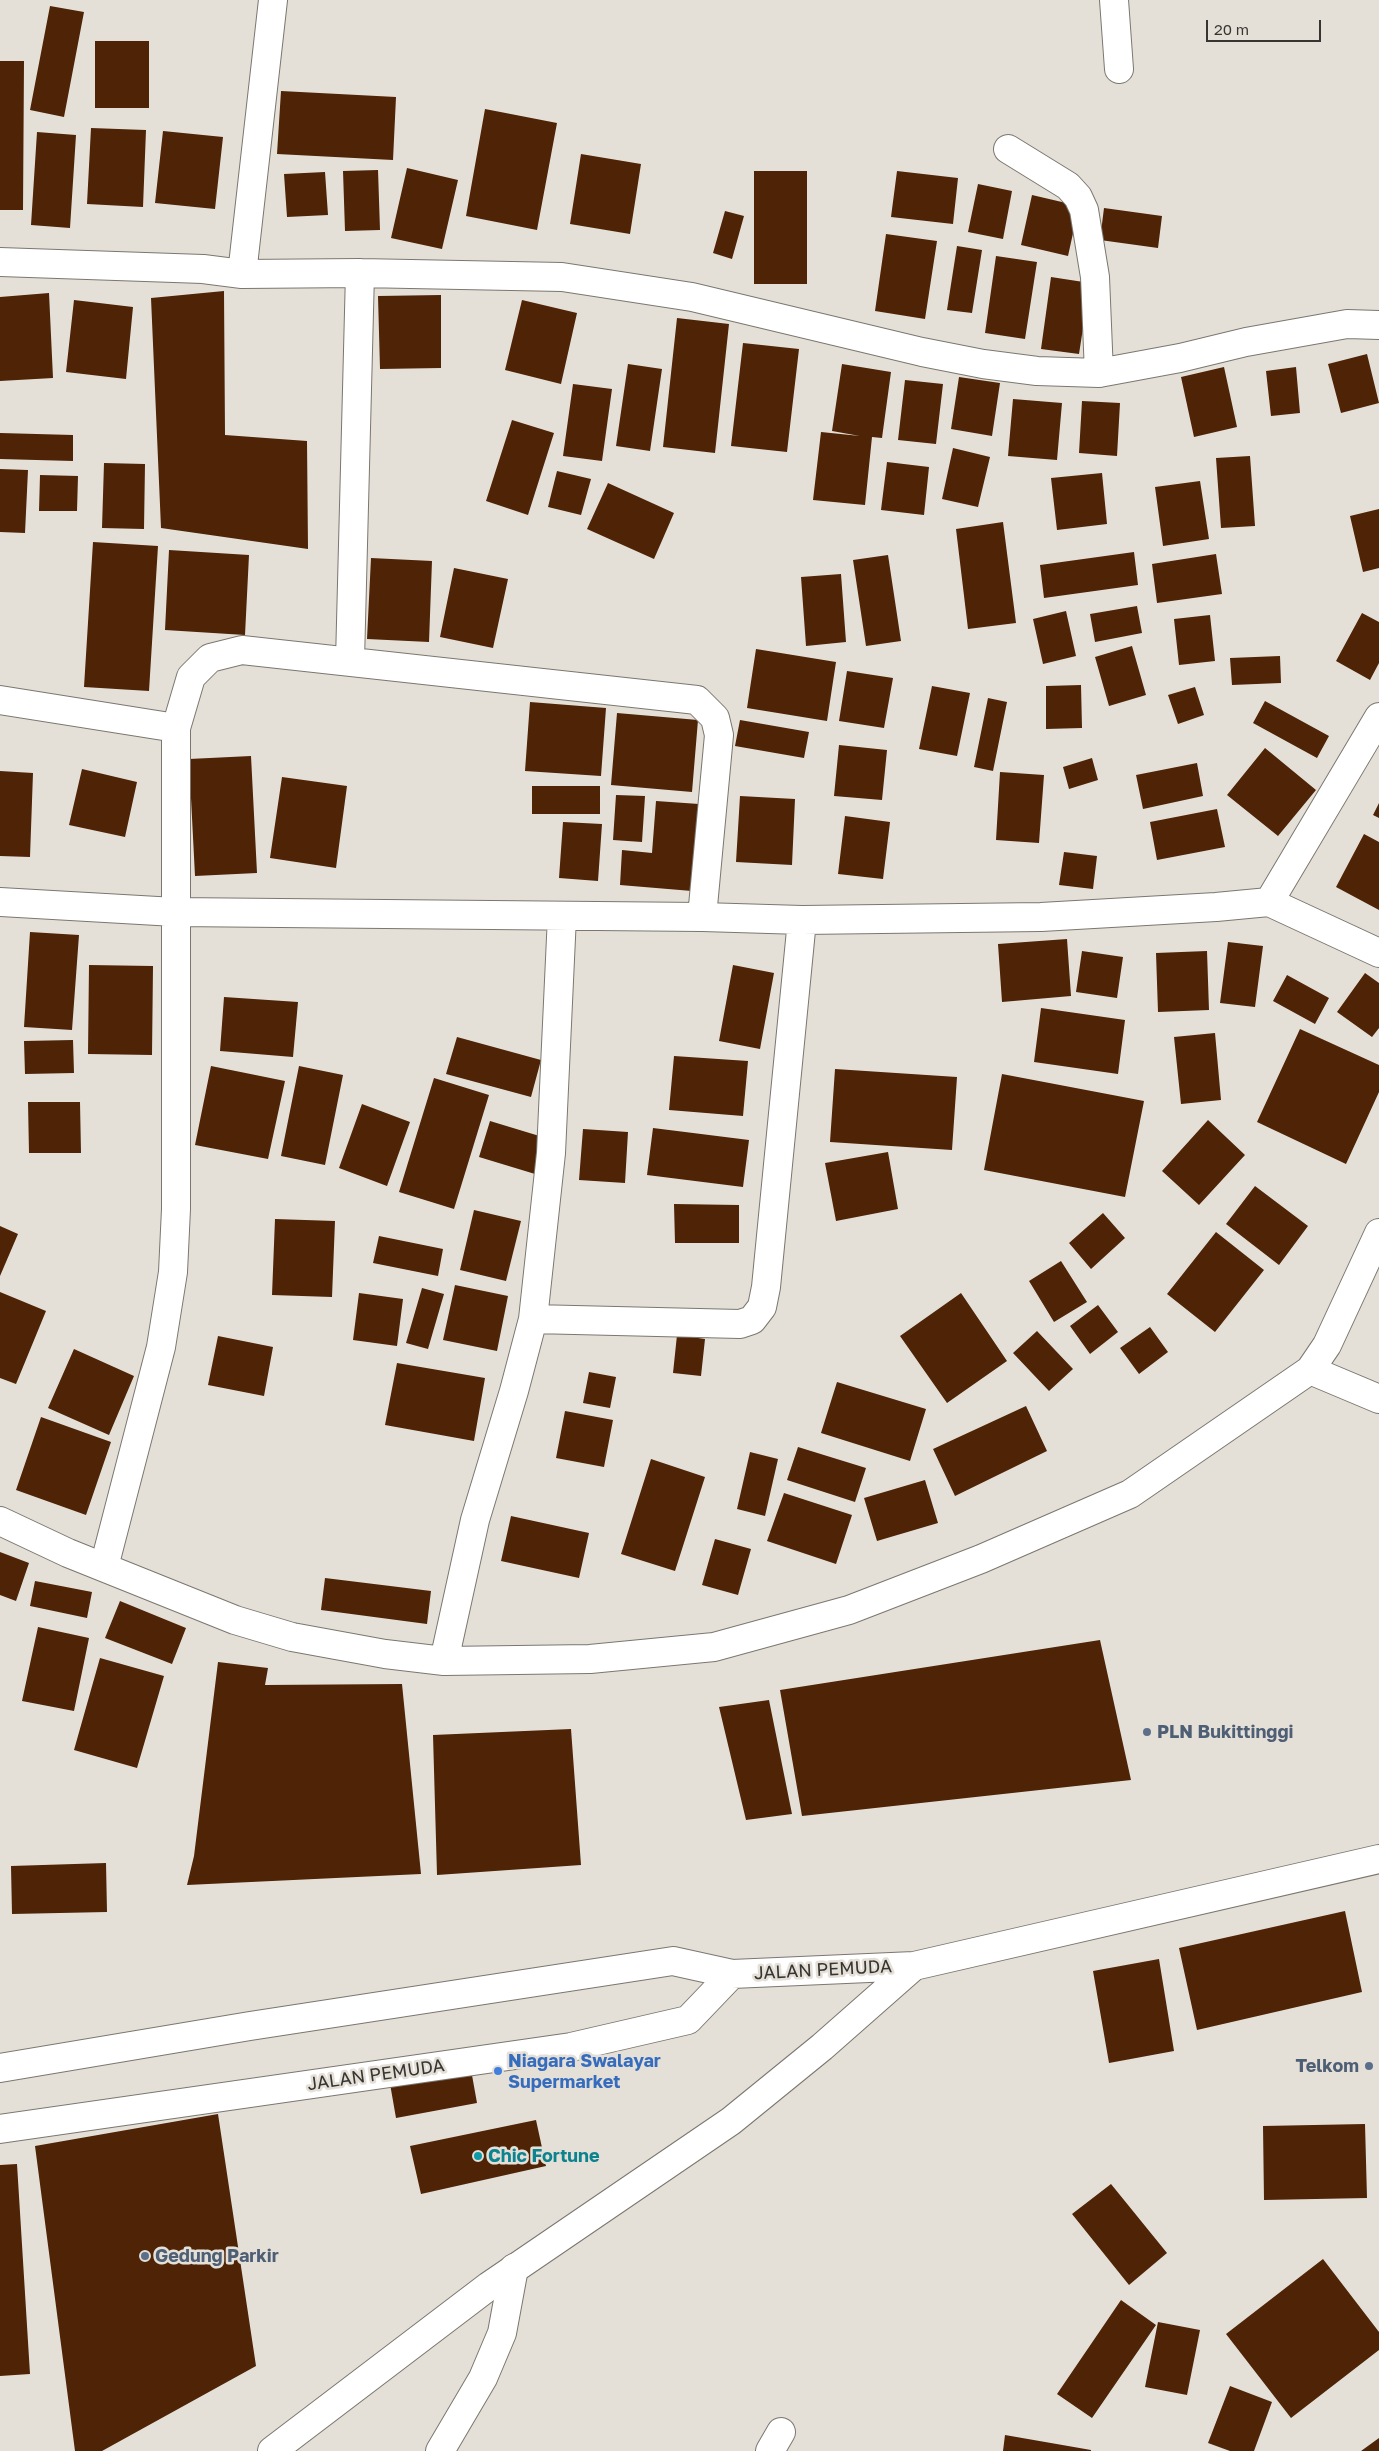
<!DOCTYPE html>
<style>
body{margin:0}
#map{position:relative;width:1379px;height:2451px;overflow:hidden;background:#e5e0d7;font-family:"Golos Text",sans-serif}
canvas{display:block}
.scale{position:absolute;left:1206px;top:20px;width:115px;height:22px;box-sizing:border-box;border:2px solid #373532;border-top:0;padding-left:6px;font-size:15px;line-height:18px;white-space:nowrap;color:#373532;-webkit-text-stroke:4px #e5e0d7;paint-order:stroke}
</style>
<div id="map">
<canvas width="1379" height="2451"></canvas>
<div class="scale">20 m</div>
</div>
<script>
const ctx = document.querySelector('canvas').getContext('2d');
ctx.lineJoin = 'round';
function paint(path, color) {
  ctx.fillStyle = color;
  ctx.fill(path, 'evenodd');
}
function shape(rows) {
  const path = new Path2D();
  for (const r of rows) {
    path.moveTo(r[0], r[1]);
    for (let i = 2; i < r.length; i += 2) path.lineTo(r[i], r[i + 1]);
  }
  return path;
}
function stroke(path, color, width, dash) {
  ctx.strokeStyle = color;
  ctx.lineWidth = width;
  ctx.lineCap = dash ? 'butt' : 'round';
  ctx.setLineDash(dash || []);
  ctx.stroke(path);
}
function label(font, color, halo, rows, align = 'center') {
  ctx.font = font + ' "Golos Text",sans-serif';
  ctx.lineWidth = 5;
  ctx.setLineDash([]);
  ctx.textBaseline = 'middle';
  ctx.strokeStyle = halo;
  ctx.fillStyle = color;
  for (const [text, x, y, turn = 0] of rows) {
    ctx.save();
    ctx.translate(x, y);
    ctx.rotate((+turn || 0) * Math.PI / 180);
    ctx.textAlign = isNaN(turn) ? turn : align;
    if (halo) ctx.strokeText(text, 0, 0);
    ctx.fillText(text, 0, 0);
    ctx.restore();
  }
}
const building = shape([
 [50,6,84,12,64,117,30,110],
 [95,41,149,41,149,108,95,108],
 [0,61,24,61,23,210,0,210],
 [281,91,396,97,393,160,277,154],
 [485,109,557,123,537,230,466,216],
 [91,128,146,130,143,207,87,204],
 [163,131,223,137,215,209,155,203],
 [37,132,76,135,70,228,31,225],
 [581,154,641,164,630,234,570,224],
 [407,168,458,180,442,249,391,238],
 [378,170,380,230,345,231,343,171],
 [754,171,807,171,807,284,754,284],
 [897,171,958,178,953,224,891,217],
 [325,172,328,215,287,217,284,174],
 [978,184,1012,191,1003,239,968,232],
 [1032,195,1079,206,1068,256,1021,245],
 [1104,208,1162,216,1158,248,1100,240],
 [725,211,744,216,732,259,713,253],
 [886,234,937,241,925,319,875,311],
 [957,246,982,250,972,313,947,310],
 [996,256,1037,262,1025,339,985,333],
 [1051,277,1090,283,1079,354,1041,349],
 [224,291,225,435,307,441,308,549,161,528,151,298],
 [49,293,53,378,0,381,0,297],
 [441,295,441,368,380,369,378,296],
 [74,300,133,307,126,379,66,372],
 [522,300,577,313,561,384,505,370],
 [677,318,729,324,715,453,663,447],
 [743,343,799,349,787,452,731,446],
 [1367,354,1379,403,1341,413,1328,364],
 [628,364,662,369,650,451,616,446],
 [842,364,891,372,882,438,872,437,865,505,813,500,821,432,860,436,832,431],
 [1224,367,1237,427,1194,437,1181,377],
 [1296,367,1300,413,1271,416,1266,371],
 [959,377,1000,383,992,436,951,429],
 [905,380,943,384,936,444,898,440],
 [573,384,612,389,602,461,563,456],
 [1013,399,1062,403,1057,460,1008,456],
 [1082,401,1120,403,1117,456,1079,453],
 [512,420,554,433,528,515,486,501],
 [0,433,73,435,73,461,0,459],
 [953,448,990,457,978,507,942,499],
 [1250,456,1255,526,1221,528,1216,458],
 [887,462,929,467,924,515,881,510],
 [104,463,145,464,144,529,102,528],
 [0,469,28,470,25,533,0,532],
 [557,471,591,479,581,515,548,507],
 [1102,473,1107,524,1057,530,1051,478],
 [40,475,78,476,77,511,39,511],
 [1200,481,1209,539,1163,546,1155,487],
 [608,483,674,513,654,559,587,529],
 [1379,509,1379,568,1363,572,1350,516],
 [1003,522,1016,623,968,629,956,529],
 [93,542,158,546,149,691,84,687],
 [169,550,249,555,245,635,165,630],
 [1134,552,1138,585,1044,598,1040,565],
 [1216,554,1222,594,1157,603,1152,564],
 [888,555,901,641,866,646,853,560],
 [371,558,432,561,429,642,367,639],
 [454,568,508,579,493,648,440,637],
 [841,574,846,642,806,646,801,577],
 [1137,606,1142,633,1095,642,1090,614],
 [1066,611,1076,656,1043,664,1033,619],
 [1362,613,1379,622,1379,663,1370,680,1336,661],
 [1210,615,1215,661,1179,665,1174,619],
 [1132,646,1146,695,1109,706,1095,657],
 [756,649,836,662,827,721,747,708],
 [1280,656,1281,683,1232,685,1230,658],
 [847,671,893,678,884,728,839,721],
 [1081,685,1082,728,1046,729,1046,686],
 [932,686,970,693,957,756,919,749],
 [1195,687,1204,715,1178,724,1168,695],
 [988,698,1007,702,993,771,974,767],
 [1265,701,1329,736,1317,758,1253,723],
 [530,702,606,708,601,776,525,771],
 [617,713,698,720,692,792,611,785],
 [740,720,809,732,804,758,735,746],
 [839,745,887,750,882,800,834,796],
 [1265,748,1316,790,1278,836,1227,795],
 [251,756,257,873,195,876,189,759],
 [1092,758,1098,780,1069,789,1063,767],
 [1197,763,1203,796,1143,809,1136,775],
 [82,769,137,782,125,837,69,825],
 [0,771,33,773,30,857,0,856],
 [1000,772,1044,775,1039,843,996,840],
 [282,777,347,786,336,868,270,858],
 [532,786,600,786,600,814,532,814],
 [616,795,645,796,642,842,613,840],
 [740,796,795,799,792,865,736,862],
 [656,801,699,804,692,891,620,885,622,850,652,853],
 [1379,803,1379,818,1373,815],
 [1217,809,1225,847,1157,860,1150,822],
 [845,816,890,822,883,879,838,874],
 [563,822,602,824,598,881,559,878],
 [1364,834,1379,842,1379,910,1336,887],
 [1064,852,1097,856,1093,889,1059,885],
 [30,932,79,935,72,1030,24,1027],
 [1067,939,1071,996,1002,1002,998,944],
 [1228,942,1263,946,1255,1007,1220,1003],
 [1082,951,1123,957,1117,998,1076,992],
 [1207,951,1209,1010,1158,1012,1156,953],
 [89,965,153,966,152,1055,88,1054],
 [733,965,774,973,760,1049,719,1041],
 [1365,973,1379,983,1379,1028,1372,1037,1337,1012],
 [1287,975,1329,998,1315,1024,1273,1001],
 [224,997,298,1002,293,1057,220,1051],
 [1041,1008,1125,1020,1118,1074,1034,1062],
 [1300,1029,1379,1065,1379,1092,1346,1164,1257,1122],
 [1215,1033,1221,1100,1181,1104,1174,1037],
 [457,1037,541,1060,531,1097,446,1074],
 [73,1040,74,1073,25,1074,24,1041],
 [674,1056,748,1061,743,1116,669,1110],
 [211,1066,285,1081,268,1159,195,1145],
 [299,1066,343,1075,325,1165,281,1156],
 [835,1069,957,1077,952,1150,830,1142],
 [1002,1074,1144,1101,1125,1197,984,1170],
 [434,1078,489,1095,454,1209,399,1192],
 [28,1102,80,1102,81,1153,29,1153],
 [362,1104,410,1122,387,1186,339,1168],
 [1208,1120,1245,1155,1199,1205,1162,1171],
 [490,1121,546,1138,535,1174,479,1157],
 [653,1128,749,1140,743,1187,647,1175],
 [583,1129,628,1132,625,1183,579,1180],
 [888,1152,898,1209,836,1221,825,1163],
 [1255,1186,1308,1226,1279,1265,1226,1224],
 [674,1204,739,1205,739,1243,675,1243],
 [474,1210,521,1221,506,1281,460,1270],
 [1103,1213,1125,1238,1091,1269,1069,1243],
 [275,1219,335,1221,332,1297,272,1295],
 [0,1226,18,1234,0,1276],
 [1216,1232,1264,1270,1215,1332,1167,1294],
 [379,1236,443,1249,438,1276,373,1263],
 [1061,1261,1087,1302,1054,1322,1029,1281],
 [455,1285,508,1296,497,1351,443,1340],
 [422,1288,444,1294,428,1349,406,1343],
 [0,1292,46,1311,16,1384,0,1378],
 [359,1293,403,1299,397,1346,353,1340],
 [961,1293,1007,1361,947,1403,900,1336],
 [1098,1305,1118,1332,1090,1354,1070,1326],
 [1150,1327,1168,1352,1139,1374,1120,1348],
 [1037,1331,1073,1369,1049,1391,1013,1353],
 [677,1335,705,1339,701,1376,673,1373],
 [218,1336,273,1347,264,1396,208,1385],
 [74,1349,134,1376,109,1435,48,1408],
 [397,1363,485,1378,474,1441,385,1425],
 [589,1372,616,1377,610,1408,583,1403],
 [837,1382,926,1409,910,1461,821,1433],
 [1026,1406,1047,1451,955,1496,933,1449],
 [565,1411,613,1420,604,1467,556,1458],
 [41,1417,111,1442,86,1515,16,1490],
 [798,1447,866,1468,855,1502,787,1480],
 [750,1452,778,1459,765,1516,737,1509],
 [651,1459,705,1477,675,1571,621,1554],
 [925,1480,938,1523,877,1541,864,1498],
 [784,1493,852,1515,836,1564,767,1541],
 [511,1516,589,1533,579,1578,501,1561],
 [715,1539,751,1549,738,1595,702,1585],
 [0,1552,29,1563,16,1601,0,1595],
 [325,1578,431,1591,427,1624,321,1610],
 [35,1581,92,1592,87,1618,30,1606],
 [120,1601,186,1628,172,1664,105,1638],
 [38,1627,89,1638,74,1711,22,1701],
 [1100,1640,1131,1780,802,1816,780,1690],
 [100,1658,164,1676,137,1768,74,1750],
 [218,1662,268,1668,265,1685,402,1684,421,1874,187,1885,194,1856],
 [769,1700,792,1814,746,1820,719,1707],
 [571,1729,581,1865,437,1875,433,1735],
 [106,1863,107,1912,12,1914,11,1866],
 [1345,1911,1362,1992,1197,2030,1179,1948],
 [1159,1959,1174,2051,1109,2063,1093,1971],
 [470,2064,477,2103,396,2118,389,2078],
 [218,2114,256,2366,102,2451,75,2451,35,2146],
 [536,2120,546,2166,421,2194,410,2146],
 [1365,2124,1367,2198,1264,2200,1263,2126],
 [17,2164,30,2374,0,2376,0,2165],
 [1111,2184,1167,2253,1129,2285,1072,2214],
 [1323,2259,1379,2332,1379,2350,1291,2418,1226,2334],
 [1121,2300,1156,2325,1092,2418,1057,2394],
 [1158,2322,1200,2330,1187,2395,1145,2387],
 [1230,2386,1272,2402,1254,2451,1230,2451,1208,2443],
 [1005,2435,1091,2450,1091,2451,1003,2451],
 [1379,2438,1379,2451,1361,2451]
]);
const minor = shape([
 [1114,0,1119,69],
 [1008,149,1068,186,1078,197,1084,210,1095,277,1099,373],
 [0,262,203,269,242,274,360,273,562,277,692,297,922,352,983,364,1037,371,1099,373,1180,358,1246,342,1347,324,1379,325],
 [242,274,273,0],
 [350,661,360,273],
 [0,700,176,728],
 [0,902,175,912,702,917,802,920,1041,917,1216,907,1269,902,1379,953],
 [1269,902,1379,717],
 [533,1319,740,1324,752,1320,762,1307,766,1287,802,920],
 [1310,1370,1379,1399],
 [0,1521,68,1553,235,1620,292,1637,385,1654,444,1661,590,1659,714,1647,849,1610,981,1559,1130,1494,1310,1370,1327,1345,1379,1233],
 [104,1567,161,1347,173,1272,176,1209,176,728,191,677,210,658,242,650,697,700,715,718,719,735,702,917],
 [444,1661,475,1520,514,1391,533,1319,551,1153,562,916],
 [440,2451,483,2378,502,2333,514,2268],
 [770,2451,781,2432]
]);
const major = shape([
 [0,2068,250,2026,673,1961,732,1974,914,1966,1379,1859],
 [0,2129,571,2047,688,2020,732,1974],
 [272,2451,489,2286,731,2121,822,2047,914,1966]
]);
const markers = [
 [1147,1732,5,"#5c6f8a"],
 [1369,2066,5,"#5c6f8a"],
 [498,2071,5,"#3f7fe0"],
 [478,2156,5,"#0f9aa8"],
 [145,2256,5,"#5c6f8a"]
];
const serviceNames = [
 ["PLN Bukittinggi",1157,1732],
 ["Telkom",1359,2066,"right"],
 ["Gedung Parkir",155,2256]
];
const streetNames = [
 ["JALAN PEMUDA",823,1970,-3],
 ["JALAN PEMUDA",376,2075,-8]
];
const shopNames = [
 ["Niagara Swalayar",508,2061],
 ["Supermarket",508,2082]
];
const cultureNames = [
 ["Chic Fortune",488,2156]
];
paint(building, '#4e2306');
stroke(minor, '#7b776f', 30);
stroke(major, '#7b776f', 30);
stroke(minor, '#fff', 28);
stroke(major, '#fff', 28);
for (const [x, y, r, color] of markers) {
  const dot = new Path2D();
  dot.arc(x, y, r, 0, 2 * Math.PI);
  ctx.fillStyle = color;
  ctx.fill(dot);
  stroke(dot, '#e5e0d7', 2);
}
label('bold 18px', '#4e5e75', '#e5e0d7', serviceNames, 'left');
label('18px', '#373532', '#e5e0d7', streetNames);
label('bold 18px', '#366cbe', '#e5e0d7', shopNames, 'left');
label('bold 18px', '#0d838f', '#e5e0d7', cultureNames, 'left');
</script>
